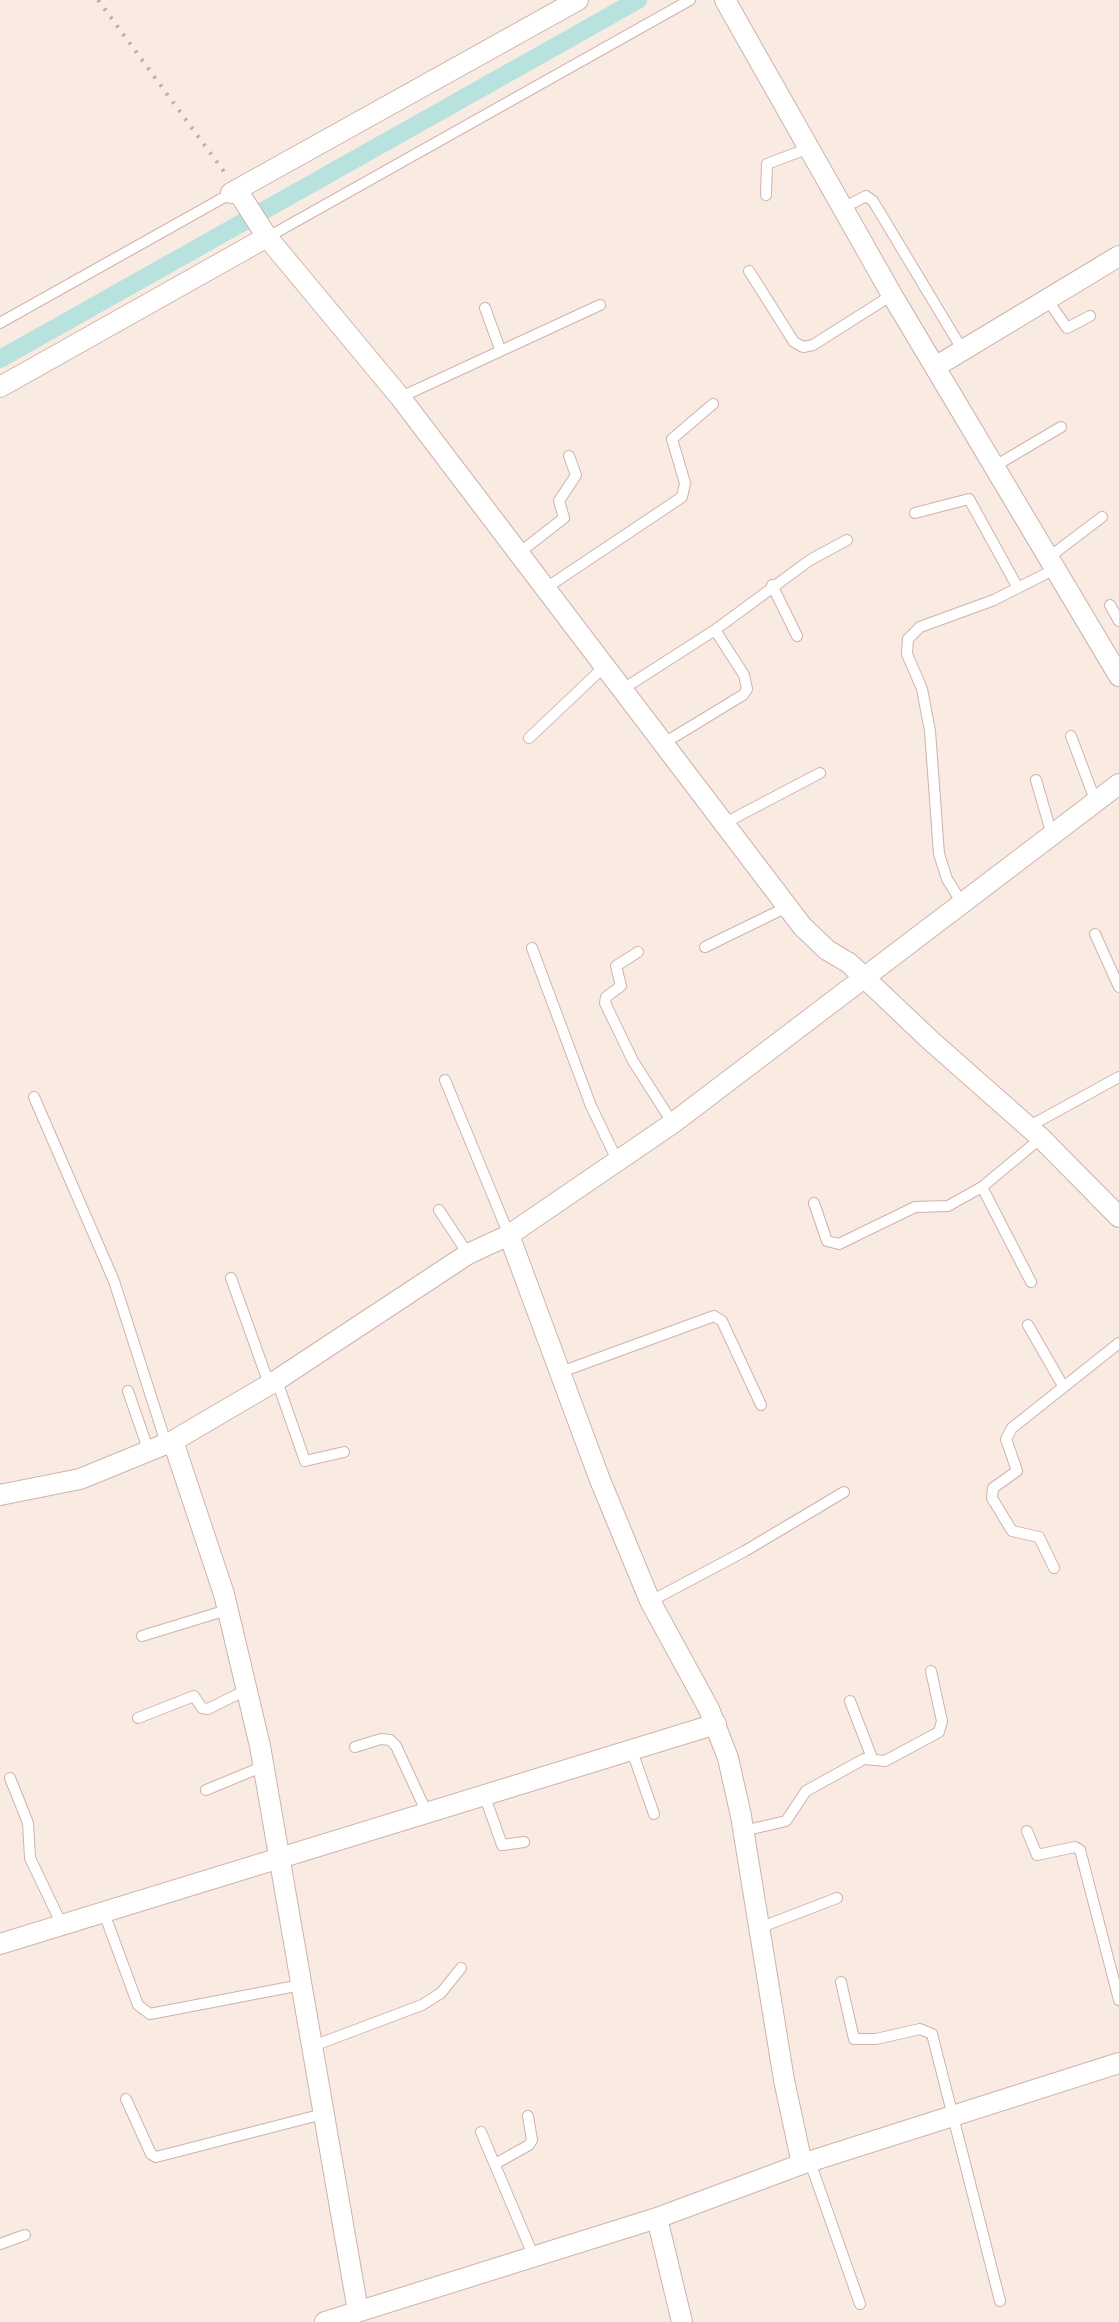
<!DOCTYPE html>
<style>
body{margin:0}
canvas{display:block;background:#faebe2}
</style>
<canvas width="1119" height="2322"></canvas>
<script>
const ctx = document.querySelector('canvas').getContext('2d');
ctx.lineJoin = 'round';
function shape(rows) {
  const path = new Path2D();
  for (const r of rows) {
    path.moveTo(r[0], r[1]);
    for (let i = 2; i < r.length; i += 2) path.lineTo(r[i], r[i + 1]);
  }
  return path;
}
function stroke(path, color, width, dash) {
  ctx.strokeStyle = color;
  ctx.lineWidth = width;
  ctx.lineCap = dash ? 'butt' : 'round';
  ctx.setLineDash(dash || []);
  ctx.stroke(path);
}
const canal = shape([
 [0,359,638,0]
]);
const path = shape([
 [98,0,225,173]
]);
const service = shape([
 [766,195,767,164,809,148],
 [843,208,866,196,873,201,962,349],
 [268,237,690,0],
 [749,271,794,342,803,347,813,345,892,295],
 [1047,299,1067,328,1090,316],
 [485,308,500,349],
 [0,323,230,194],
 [401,397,600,305],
 [995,466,1061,427],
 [915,513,969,499,1018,588],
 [519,553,564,518,559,501,576,475,569,456],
 [1048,558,1102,517],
 [772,585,797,636],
 [546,588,682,497,685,483,672,439,713,404],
 [1110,605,1119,621],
 [623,689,715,630,810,560,847,540],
 [1071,736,1095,800],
 [529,738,605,666],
 [664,743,743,695,747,689,744,675,715,630],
 [1036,780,1052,835],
 [725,823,820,773],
 [962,903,947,879,939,854,930,731,922,689,907,654,908,639,920,627,994,600,1055,569],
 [1095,934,1119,987],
 [705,947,787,907],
 [532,948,591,1106,617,1160],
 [638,952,616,966,621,986,606,997,605,1003,633,1061,672,1122],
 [445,1080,509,1235],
 [34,1097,114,1281,166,1443],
 [1028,1127,1119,1077],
 [982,1187,1031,1282],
 [814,1203,827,1241,839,1244,915,1207,948,1206,982,1187,1041,1138],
 [439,1210,468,1254],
 [231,1278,269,1384],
 [1028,1325,1063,1386],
 [561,1372,714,1316,722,1321,761,1405],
 [277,1381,305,1461,344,1452],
 [128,1391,149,1452],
 [1054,1568,1039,1537,1012,1531,992,1498,993,1488,1017,1471,1006,1439,1012,1428,1119,1343],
 [651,1601,745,1551,844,1492],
 [142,1636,227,1610],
 [850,1701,872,1758],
 [138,1718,194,1696,202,1708,208,1709,246,1690],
 [355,1747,381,1739,390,1740,396,1746,427,1813],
 [632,1751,654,1814],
 [10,1778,28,1823,30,1858,62,1925],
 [206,1790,264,1766],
 [485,1797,502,1845,524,1842],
 [743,1831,786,1821,806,1791,864,1759,885,1761,939,1732,942,1721,931,1671],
 [1027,1831,1037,1855,1075,1847,1080,1850,1119,2000],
 [104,1913,138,2005,150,2014,301,1985],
 [759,1928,837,1898],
 [841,1982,854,2039,876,2039,920,2029,932,2034,1000,2301],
 [313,2046,422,2005,441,1993,461,1968],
 [126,2099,151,2154,156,2157,323,2114],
 [481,2132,533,2255],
 [810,2162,860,2304],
 [495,2164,529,2145,532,2140,528,2116],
 [0,2244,25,2235]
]);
const minor = shape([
 [725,0,892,295,1119,676],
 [237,190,267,237,400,397,802,926,827,950,849,963,930,1040,1041,1138,1119,1217],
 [231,193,578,0],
 [935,367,1119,256],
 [0,387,267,237],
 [509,1235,600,1480,650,1601,709,1709,728,1758,741,1816,784,2080,802,2164],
 [173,1441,224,1594,260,1746,358,2311],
 [0,1495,80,1479,173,1441,277,1380,468,1254,509,1235,673,1123,1119,784],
 [0,1944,716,1724],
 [657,2218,682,2322],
 [325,2322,657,2218,802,2164,1119,2063]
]);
stroke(canal, '#b8e2de', 18);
stroke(service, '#cdb3ac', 12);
stroke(minor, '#cdb3ac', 22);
stroke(path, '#d2a69f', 4, [2.5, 8]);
stroke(service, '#fff', 10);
stroke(minor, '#fff', 20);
</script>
